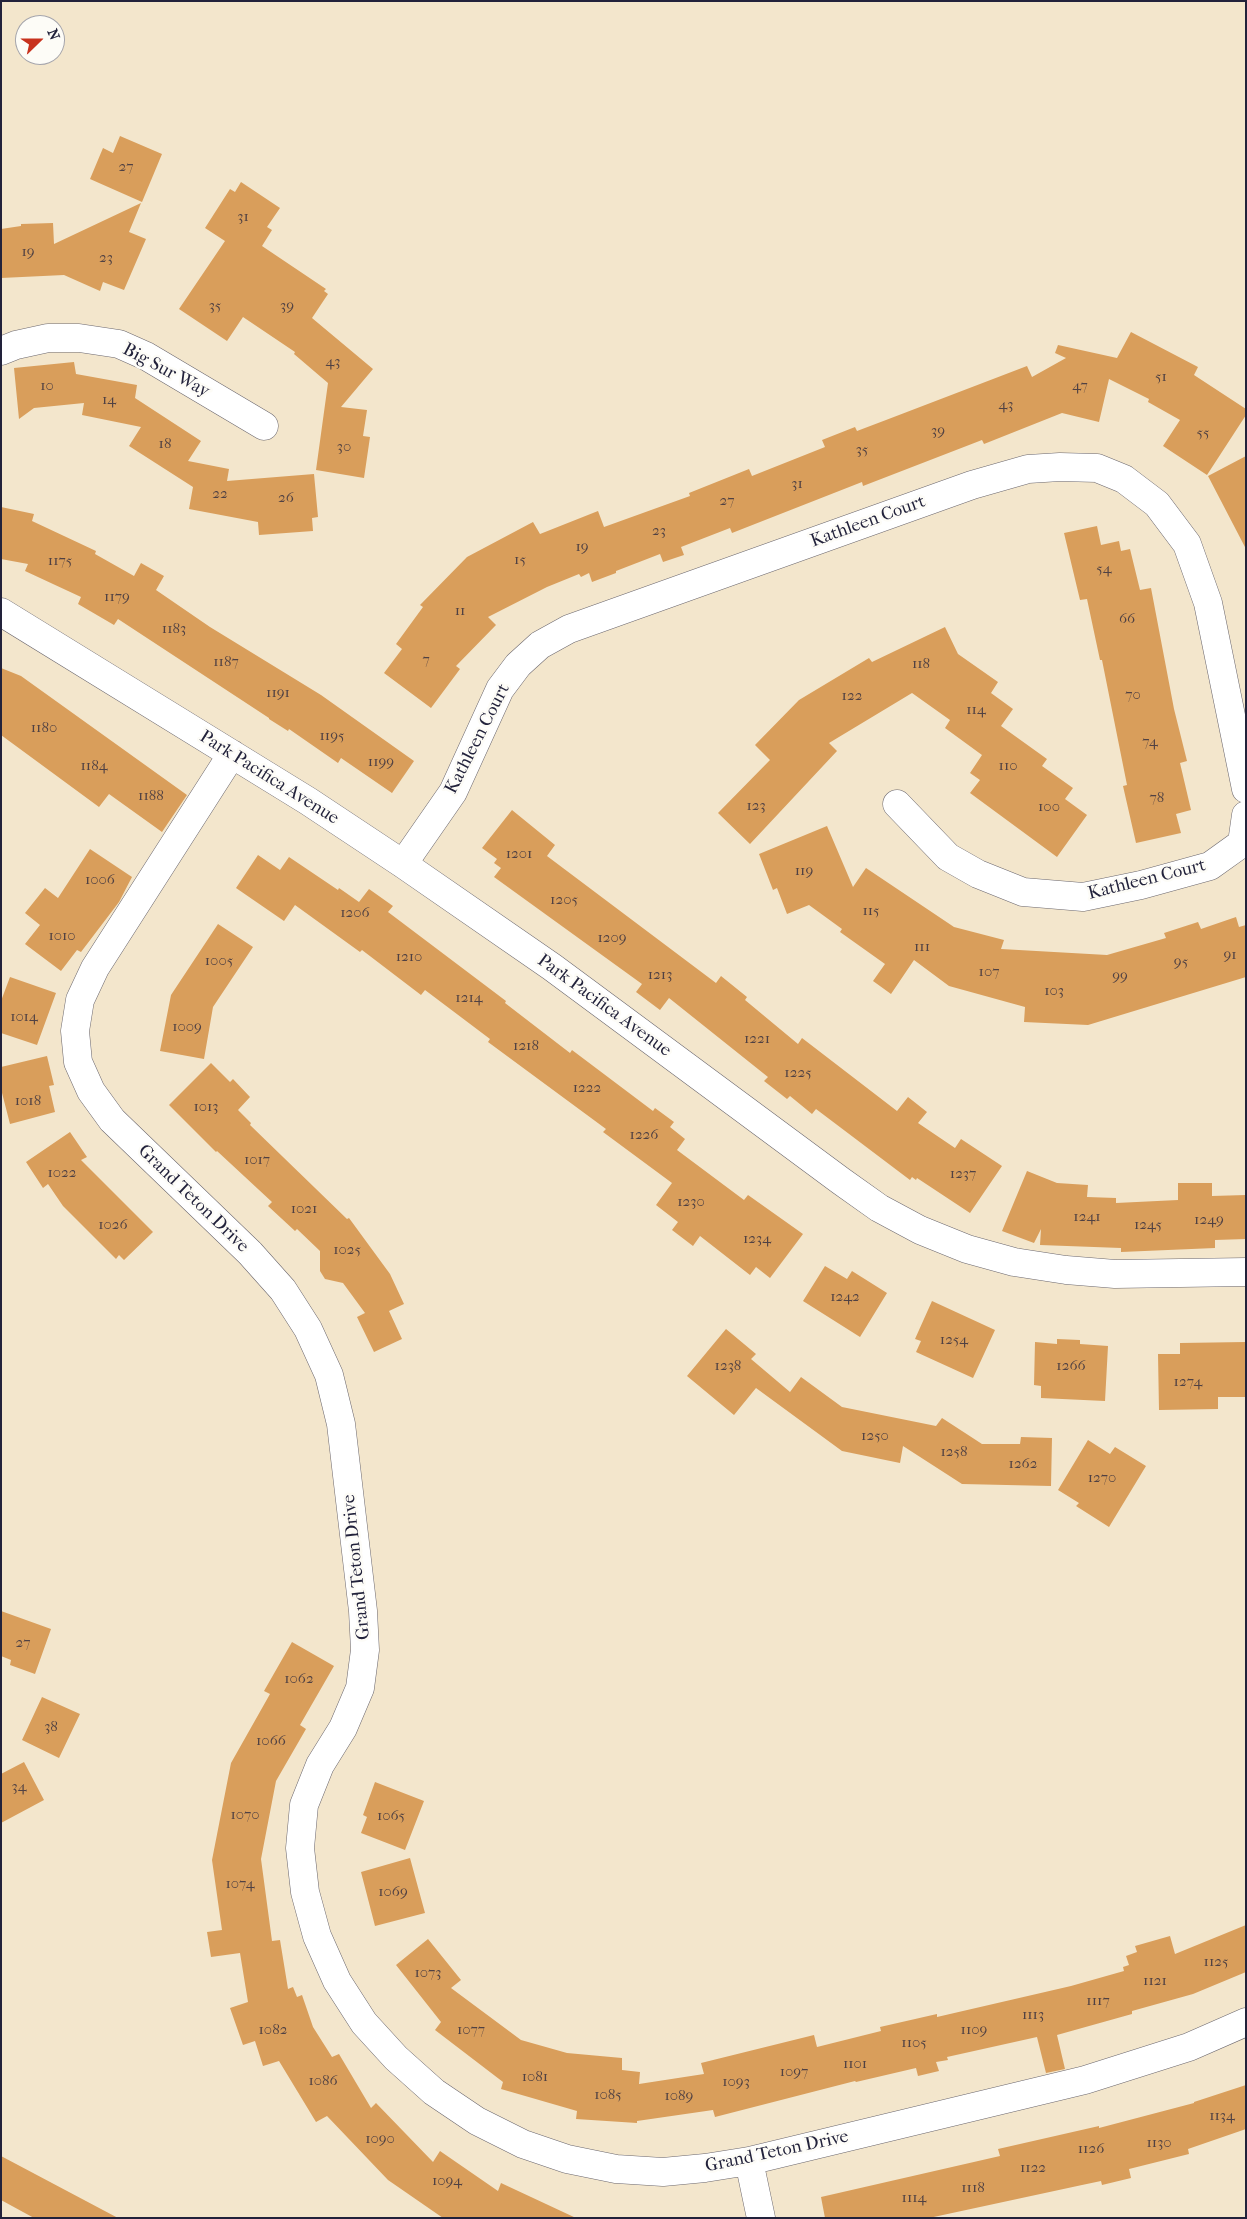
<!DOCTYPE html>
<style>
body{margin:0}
#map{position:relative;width:1247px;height:2219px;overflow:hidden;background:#f3e6cc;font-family:"IM FELL French Canon",serif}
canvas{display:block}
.frame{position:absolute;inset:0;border:2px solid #22223b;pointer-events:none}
.north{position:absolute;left:15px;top:15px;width:50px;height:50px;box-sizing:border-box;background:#fdfcf7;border:1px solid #a5a5ac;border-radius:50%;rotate:68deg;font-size:14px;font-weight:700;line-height:20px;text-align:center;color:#22223b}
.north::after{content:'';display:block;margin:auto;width:18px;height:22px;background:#c8321e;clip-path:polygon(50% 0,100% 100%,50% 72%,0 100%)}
</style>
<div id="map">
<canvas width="1247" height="2219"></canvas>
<div class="frame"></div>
<div class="north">N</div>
</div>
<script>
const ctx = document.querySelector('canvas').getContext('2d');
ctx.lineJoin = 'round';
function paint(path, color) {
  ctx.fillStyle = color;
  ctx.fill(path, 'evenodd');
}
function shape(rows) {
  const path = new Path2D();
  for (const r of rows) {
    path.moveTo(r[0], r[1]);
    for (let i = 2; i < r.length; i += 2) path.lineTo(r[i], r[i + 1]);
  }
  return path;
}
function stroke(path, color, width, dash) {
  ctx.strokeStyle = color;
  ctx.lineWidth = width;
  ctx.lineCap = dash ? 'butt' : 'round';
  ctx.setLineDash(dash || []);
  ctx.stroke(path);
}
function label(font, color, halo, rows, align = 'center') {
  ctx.font = font + ' "IM FELL French Canon",serif';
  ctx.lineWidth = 5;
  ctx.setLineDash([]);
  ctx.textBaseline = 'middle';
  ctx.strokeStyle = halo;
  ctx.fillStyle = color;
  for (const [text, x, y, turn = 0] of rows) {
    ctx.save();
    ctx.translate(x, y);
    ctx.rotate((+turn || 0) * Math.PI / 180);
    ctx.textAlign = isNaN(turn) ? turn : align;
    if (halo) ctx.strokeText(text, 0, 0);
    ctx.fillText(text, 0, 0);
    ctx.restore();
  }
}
const building = shape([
 [120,136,162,154,142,202,90,179,103,148,113,153],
 [241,182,280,208,267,227,272,230,262,246,326,289,324,291,328,294,312,318,373,369,341,407,367,410,363,436,370,437,364,478,316,470,328,383,294,354,295,352,243,317,227,341,179,309,225,241,205,228,230,189,235,192],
 [141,203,129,232,146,239,124,290,103,282,100,291,64,275,1,278,1,229,21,226,21,224,53,223,54,244],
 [1131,332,1198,367,1194,375,1246,409,1246,415,1207,475,1163,446,1180,420,1148,402,1149,399,1109,379,1099,422,1062,413,984,444,982,440,863,486,862,482,732,533,730,528,681,547,684,555,663,562,660,554,616,571,616,573,592,582,589,573,581,577,579,574,547,587,488,617,496,625,456,666,460,669,431,708,384,673,402,649,396,644,423,607,420,605,467,557,533,522,540,534,598,511,604,527,690,496,689,493,749,469,752,476,825,447,822,440,855,427,857,431,886,420,1027,366,1032,377,1066,358,1055,353,1058,345,1117,358],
 [74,362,76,374,137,385,135,398,201,441,188,461,229,469,227,481,314,474,318,517,312,518,313,531,259,535,258,522,189,509,193,487,129,446,141,427,82,415,84,403,34,408,19,419,14,368],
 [1246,456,1246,549,1208,476],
 [1,507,34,514,32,521,96,551,95,554,134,576,141,563,164,576,156,590,210,627,321,695,414,761,392,793,341,758,338,763,289,729,288,731,269,719,269,718,118,619,114,625,78,604,81,597,25,571,28,564,1,559],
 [1097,526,1101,545,1119,541,1121,551,1130,549,1140,590,1151,588,1174,709,1187,761,1180,763,1191,810,1176,814,1181,833,1136,843,1123,786,1127,785,1102,660,1100,660,1087,599,1080,600,1064,533],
 [945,627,958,654,998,682,991,693,1013,709,1001,726,1047,759,1042,766,1073,788,1065,799,1087,815,1057,857,970,793,980,780,970,773,982,755,945,728,950,720,912,693,829,743,837,751,750,844,718,813,770,760,755,745,799,700,869,658,872,662],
 [1,668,21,676,187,795,162,832,109,794,99,807,1,735],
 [512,810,555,845,547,856,716,983,721,976,747,997,745,1000,798,1044,802,1038,897,1111,908,1097,927,1112,918,1123,955,1148,961,1139,1002,1166,970,1213,917,1178,916,1180,912,1177,910,1180,816,1109,812,1114,790,1096,787,1099,764,1081,768,1077,669,998,660,1010,636,992,642,984,494,877,501,868,494,863,497,859,482,848],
 [827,826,853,887,866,868,954,927,1004,940,1001,949,1107,955,1166,938,1164,933,1198,922,1201,929,1236,917,1239,927,1246,925,1246,977,1088,1025,1024,1022,1025,1007,949,986,914,960,891,994,873,981,885,964,840,932,842,929,809,905,787,914,777,888,773,890,759,854],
 [90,849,132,877,119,902,81,952,77,950,61,971,25,944,40,925,25,913,45,888,58,898],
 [258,855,280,870,289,857,338,890,339,888,359,902,369,889,393,906,388,912,506,1001,505,1003,570,1053,572,1050,653,1111,655,1108,674,1122,670,1127,685,1139,677,1150,744,1200,748,1195,803,1234,770,1278,756,1267,750,1275,700,1236,693,1246,672,1230,678,1222,656,1205,672,1183,603,1132,606,1129,488,1042,490,1039,425,990,421,995,362,950,360,952,295,905,284,921,236,888],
 [218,924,253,947,213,1007,204,1059,160,1051,171,995],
 [10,977,56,993,37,1045,1,1033,1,1001],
 [47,1056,54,1085,49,1086,55,1112,10,1124,1,1089,1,1067],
 [211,1063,230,1082,233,1079,250,1097,238,1110,251,1123,250,1125,347,1219,349,1218,390,1274,404,1304,389,1311,402,1339,374,1352,357,1317,365,1313,343,1283,325,1279,320,1271,320,1251,297,1229,295,1231,268,1206,272,1202,217,1151,216,1152,169,1105],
 [70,1132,87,1157,81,1160,153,1232,124,1260,119,1255,116,1259,63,1206,48,1184,43,1188,26,1162],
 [1027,1171,1057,1183,1088,1185,1087,1197,1116,1198,1116,1203,1178,1200,1178,1183,1212,1183,1212,1196,1246,1195,1246,1239,1215,1240,1215,1248,1121,1252,1121,1248,1040,1245,1041,1229,1034,1243,1002,1231],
 [825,1266,847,1279,852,1271,887,1293,860,1337,803,1301],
 [932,1301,995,1330,973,1378,916,1352,921,1341,915,1339],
 [726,1329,756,1354,751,1359,790,1392,801,1377,842,1407,936,1426,942,1418,982,1444,1020,1444,1021,1437,1052,1438,1051,1486,962,1484,903,1446,900,1463,842,1451,756,1388,734,1415,687,1376],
 [1057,1339,1080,1340,1080,1344,1108,1346,1105,1401,1041,1398,1041,1386,1034,1385,1035,1342,1057,1344],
 [1246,1342,1246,1397,1218,1397,1218,1409,1159,1410,1158,1354,1180,1354,1180,1343],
 [1088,1440,1110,1454,1115,1447,1146,1466,1109,1527,1076,1506,1079,1503,1058,1490],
 [1,1611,51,1629,35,1674,10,1665,11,1660,1,1656],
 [292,1642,334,1666,300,1725,306,1729,276,1781,261,1859,272,1941,280,1940,288,1989,293,1987,297,1997,302,1995,313,2027,332,2057,339,2054,371,2108,376,2103,433,2162,440,2151,498,2191,501,2183,576,2218,443,2218,388,2180,327,2116,316,2122,279,2061,263,2066,255,2041,243,2045,230,2008,248,2002,240,1953,211,1957,207,1932,222,1930,212,1860,231,1763,270,1694,264,1691],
 [42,1697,80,1714,59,1758,22,1740],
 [24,1762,44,1800,1,1823,1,1774],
 [375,1782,424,1801,405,1850,361,1833,367,1817,363,1815],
 [410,1858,425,1913,375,1926,361,1872],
 [1246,1925,1246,1972,1193,1994,1132,2011,1132,2014,1057,2035,1065,2069,1046,2073,1037,2037,947,2057,948,2060,936,2062,939,2071,918,2076,916,2068,856,2082,855,2081,715,2117,713,2110,637,2121,637,2123,576,2119,577,2111,501,2089,503,2082,435,2030,441,2022,396,1965,428,1939,461,1980,451,1988,521,2040,567,2053,622,2058,622,2070,640,2072,639,2084,704,2074,701,2063,814,2035,817,2047,881,2031,880,2027,937,2014,937,2017,1071,1986,1124,1971,1123,1967,1129,1965,1126,1956,1137,1952,1135,1946,1170,1936,1175,1954],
 [1246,2085,1246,2129,1188,2149,1189,2154,1129,2169,1131,2178,1102,2185,1101,2181,1082,2185,929,2218,825,2218,821,2197,1000,2156,998,2149,1099,2126,1099,2128,1194,2103,1194,2102],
 [1,2156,118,2218,34,2218,1,2200]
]);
const minor = shape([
 [1,351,16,345,48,338,79,338,119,344,146,356,264,426],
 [1,612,308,801,403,864,552,967,841,1181,879,1208,920,1230,967,1249,1014,1262,1066,1270,1115,1274,1246,1272],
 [232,754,95,968,80,1000,75,1031,78,1062,91,1091,112,1120,250,1253,283,1290,308,1329,329,1375,341,1424,363,1611,365,1650,360,1688,343,1728,320,1765,304,1805,300,1848,305,1892,317,1936,337,1981,364,2023,396,2058,434,2092,477,2121,523,2144,567,2159,616,2169,663,2172,705,2168,749,2161,1085,2080,1189,2047,1246,2022],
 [897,804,948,857,978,874,1023,892,1083,897,1141,885,1210,866,1242,843,1246,815],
 [403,864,453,792,500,689,518,665,540,645,569,629,972,485,1028,469,1060,467,1097,468,1124,479,1157,504,1187,544,1208,603,1246,789],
 [749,2161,761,2218]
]);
const numberNames = [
 ["27",126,167],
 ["31",243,217],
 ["19",28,252],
 ["23",106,258],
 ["35",215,306],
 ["39",287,306],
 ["43",333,362],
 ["51",1161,377],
 ["10",47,386],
 ["47",1080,386],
 ["14",109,400],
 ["43",1006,405],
 ["39",938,431],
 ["55",1203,433],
 ["18",165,444],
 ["30",344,447],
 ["35",862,450],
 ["31",797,484],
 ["22",220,494],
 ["26",286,498],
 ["27",727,501],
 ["23",659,531],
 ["19",582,547],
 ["15",520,560],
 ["1175",60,561],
 ["54",1104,569],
 ["1179",117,597],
 ["11",460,611],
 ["66",1127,619],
 ["1183",174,629],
 ["7",426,660],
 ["1187",226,662],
 ["118",921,664],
 ["1191",278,693],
 ["70",1133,695],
 ["122",852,696],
 ["114",976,710],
 ["1180",44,728],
 ["1195",332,736],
 ["74",1150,742],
 ["1199",381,762],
 ["1184",94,766],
 ["110",1008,766],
 ["1188",151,796],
 ["78",1157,798],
 ["123",756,806],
 ["100",1049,807],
 ["1201",519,854],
 ["119",804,871],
 ["1006",100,880],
 ["1205",564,900],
 ["115",871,911],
 ["1206",355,913],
 ["1010",62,936],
 ["1209",612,938],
 ["111",922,947],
 ["91",1230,955],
 ["1210",409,957],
 ["1005",219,961],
 ["95",1181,962],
 ["107",989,972],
 ["1213",660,975],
 ["99",1120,976],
 ["103",1054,991],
 ["1214",469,998],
 ["1014",24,1017],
 ["1009",187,1027],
 ["1221",757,1039],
 ["1218",526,1046],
 ["1225",798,1073],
 ["1222",587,1088],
 ["1018",28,1101],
 ["1013",206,1107],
 ["1226",644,1135],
 ["1017",257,1160],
 ["1022",62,1173],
 ["1237",963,1174],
 ["1230",691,1202],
 ["1021",304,1209],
 ["1241",1087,1217],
 ["1249",1209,1220],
 ["1026",113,1225],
 ["1245",1148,1225],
 ["1234",757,1239],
 ["1025",347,1250],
 ["1242",845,1297],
 ["1254",954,1340],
 ["1238",728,1366],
 ["1266",1071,1366],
 ["1274",1188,1382],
 ["1250",875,1436],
 ["1258",954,1452],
 ["1262",1023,1464],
 ["1270",1102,1478],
 ["27",23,1643],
 ["1062",299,1679],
 ["38",51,1727],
 ["1066",271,1741],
 ["34",19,1787],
 ["1070",245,1815],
 ["1065",391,1816],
 ["1074",240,1884],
 ["1069",393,1892],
 ["1125",1216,1962],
 ["1073",428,1973],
 ["1121",1155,1981],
 ["1117",1098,2001],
 ["1113",1033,2015],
 ["1082",273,2030],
 ["1077",471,2030],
 ["1109",974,2030],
 ["1105",914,2043],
 ["1101",855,2064],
 ["1097",794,2072],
 ["1081",535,2077],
 ["1086",323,2081],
 ["1093",736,2082],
 ["1085",608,2095],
 ["1089",679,2096],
 ["1134",1222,2116],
 ["1090",380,2139],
 ["1130",1159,2143],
 ["1126",1091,2149],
 ["1122",1033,2168],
 ["1094",447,2181],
 ["1118",973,2188],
 ["1114",914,2198]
];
const streetNames = [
 ["Big Sur Way",166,371,28],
 ["Kathleen Court",868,522,-20],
 ["Kathleen Court",478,739,-63],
 ["Park Pacifica Avenue",269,778,32],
 ["Kathleen Court",1147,880,-14],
 ["Park Pacifica Avenue",604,1006,36],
 ["Grand Teton Drive",193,1199,44],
 ["Grand Teton Drive",357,1567,-96],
 ["Grand Teton Drive",777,2152,-12]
];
paint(building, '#d99e5b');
stroke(minor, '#6b676e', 29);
stroke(minor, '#fff', 28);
label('15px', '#504143', null, numberNames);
label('18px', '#22223b', '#fdfcf7', streetNames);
</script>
